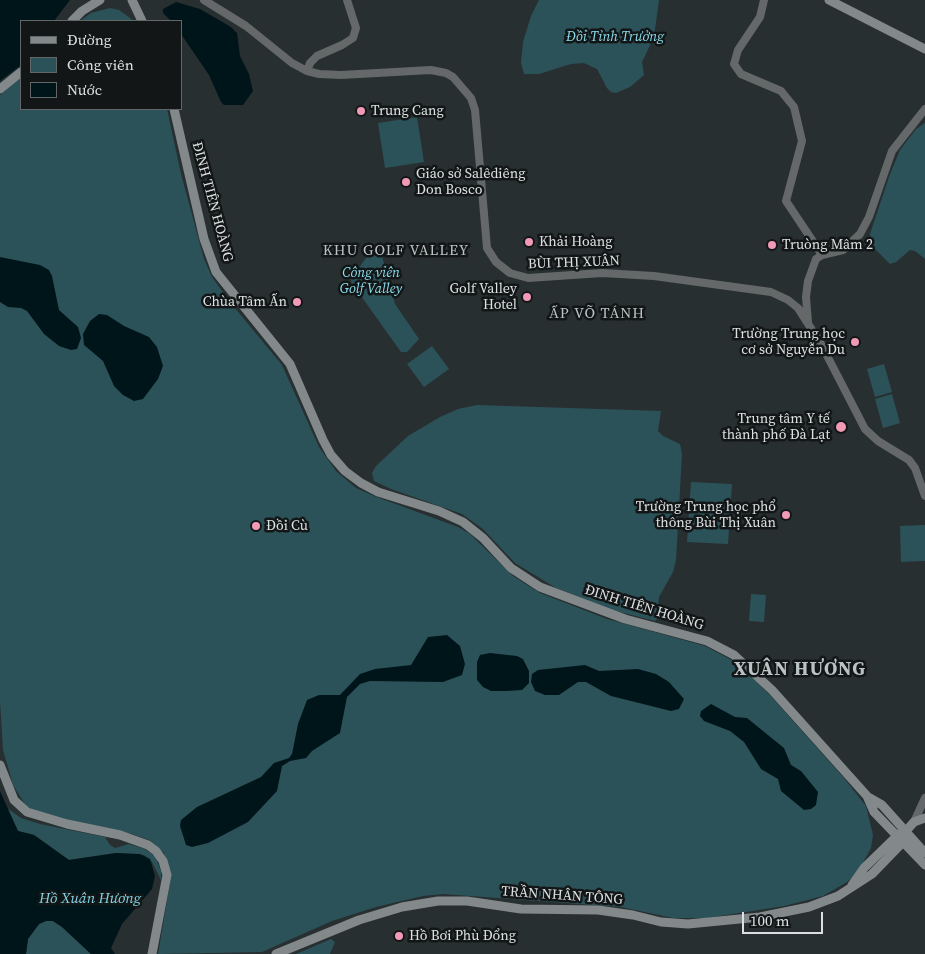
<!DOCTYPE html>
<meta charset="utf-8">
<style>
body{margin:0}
#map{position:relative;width:925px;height:954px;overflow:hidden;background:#282f30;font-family:"Source Serif 4",serif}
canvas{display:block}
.legend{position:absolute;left:20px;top:20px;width:162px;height:90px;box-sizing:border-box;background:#131617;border:1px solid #636768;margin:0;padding:6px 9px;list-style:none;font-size:15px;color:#dce0e1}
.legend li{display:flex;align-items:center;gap:10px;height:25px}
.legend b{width:25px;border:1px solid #636768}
.scale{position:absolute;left:742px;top:912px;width:81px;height:22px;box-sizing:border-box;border:2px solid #dce0e1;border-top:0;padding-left:6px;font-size:15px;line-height:18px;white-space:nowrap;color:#dce0e1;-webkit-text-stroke:4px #131617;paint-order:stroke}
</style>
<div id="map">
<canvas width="925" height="954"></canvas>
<ul class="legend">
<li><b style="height:6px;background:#83898a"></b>Đường</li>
<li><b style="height:14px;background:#2c5259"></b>Công viên</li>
<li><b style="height:14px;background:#00151a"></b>Nước</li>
</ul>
<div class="scale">100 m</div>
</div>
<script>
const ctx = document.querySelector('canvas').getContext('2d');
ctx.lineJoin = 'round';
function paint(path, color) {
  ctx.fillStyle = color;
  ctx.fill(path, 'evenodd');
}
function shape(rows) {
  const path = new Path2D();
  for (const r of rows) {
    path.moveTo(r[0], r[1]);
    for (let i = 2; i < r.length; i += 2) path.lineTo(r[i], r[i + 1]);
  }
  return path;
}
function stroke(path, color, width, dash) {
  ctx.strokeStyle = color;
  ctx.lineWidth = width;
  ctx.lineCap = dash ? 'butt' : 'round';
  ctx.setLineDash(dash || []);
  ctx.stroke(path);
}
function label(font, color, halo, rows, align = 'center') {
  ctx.font = font + ' "Source Serif 4",serif';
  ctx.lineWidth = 5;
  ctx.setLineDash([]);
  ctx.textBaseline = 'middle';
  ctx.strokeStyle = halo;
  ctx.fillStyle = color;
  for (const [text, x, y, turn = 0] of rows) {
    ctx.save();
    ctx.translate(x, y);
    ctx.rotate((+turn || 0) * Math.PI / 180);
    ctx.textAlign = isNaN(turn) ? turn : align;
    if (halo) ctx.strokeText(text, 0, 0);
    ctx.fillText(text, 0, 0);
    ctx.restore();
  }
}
const green = shape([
 [539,0,659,0,654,37,642,62,644,75,630,87,616,93,611,92,607,88,597,69,584,63,571,64,539,74,524,74,521,63,523,42,531,16],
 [110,8,119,10,134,21,80,21,91,13],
 [21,77,21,109,167,109,181,174,204,259,212,277,230,302,282,365,319,447,336,471,356,488,374,496,458,527,470,534,513,576,540,593,607,619,705,646,737,663,769,694,844,778,866,806,873,835,871,848,858,872,847,882,823,896,784,906,707,918,673,918,621,907,443,894,423,896,376,907,332,921,262,952,158,954,171,877,164,853,149,840,132,834,55,818,34,811,26,806,13,785,3,750,0,701,0,95],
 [417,117,424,162,385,168,378,123],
 [925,123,925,259,915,251,910,250,896,262,890,264,872,246,870,234,890,174,900,150,916,129],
 [373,248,380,249,395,304,419,339,407,352,401,352,351,282,351,279],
 [432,346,449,369,424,387,407,364],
 [884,364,892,392,875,397,867,369],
 [892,394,900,423,883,428,875,399],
 [477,405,661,411,658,431,663,436,680,444,682,454,676,560,673,572,659,597,657,619,655,621,647,619,612,610,556,588,515,563,483,529,462,514,391,489,374,481,372,473,376,466,408,436,440,417,458,409],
 [691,482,732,484,728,544,687,542],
 [925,525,925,561,901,562,900,526],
 [751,594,766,595,764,622,749,621],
 [7,808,21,818,40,824,105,837,110,845,115,848,129,844,145,849,155,856,161,871,161,880,152,862,144,855,116,853,69,860,34,835,18,831],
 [46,921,53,921,62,927,91,954,26,954,28,939,39,924],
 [331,939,335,942,330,954,296,954]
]);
const water = shape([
 [0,0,70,0,54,21,21,21,21,65,0,81],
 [176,2,200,9,231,27,237,33,240,56,249,74,253,91,243,105,224,105,221,102,209,75,181,34,181,21,171,21,163,13,163,9],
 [0,257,40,265,49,270,52,276,59,310,78,327,81,338,77,349,71,350,59,346,44,334,27,311,21,308,8,307,0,302],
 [99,314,107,315,124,326,149,337,157,347,163,366,158,379,143,399,134,401,123,395,114,386,103,361,84,345,83,334,90,321],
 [447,635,460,646,465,664,462,675,443,682,370,681,360,684,347,697,340,733,312,751,306,758,290,761,282,766,277,791,248,822,208,843,192,847,186,845,180,826,181,820,197,807,261,777,274,763,289,758,292,754,298,724,307,700,319,695,340,695,360,674,375,669,411,665,428,637],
 [490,653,517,656,523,659,529,671,529,683,522,690,507,691,491,691,483,687,477,680,477,662,480,655],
 [585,665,599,671,638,669,656,674,669,682,684,699,679,709,671,711,611,696,586,682,578,682,559,695,545,695,535,691,531,682,532,674,538,670],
 [711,704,735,717,747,718,784,748,791,765,801,771,818,792,816,805,811,809,804,810,781,791,778,779,761,769,744,742,730,731,704,721,700,716,701,711],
 [0,791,18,831,34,835,69,860,116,853,140,854,150,859,155,876,152,889,122,924,111,948,115,954,91,954,62,927,53,921,46,921,39,924,28,939,26,954,0,954]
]);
const tertiary = shape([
 [204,0,246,26,292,63,307,71,319,74,341,75,431,70,446,73,453,77,471,98,475,110,487,248,496,262,510,273,528,278,602,273,654,276,771,292,788,300,798,308,821,344,865,429,878,441,909,460,915,468,925,496],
 [764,0,760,17,738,50,734,64,741,74,781,91,794,107,802,141,786,201,822,255],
 [307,71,310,63,317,56,342,45,353,38,356,28,347,0],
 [808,322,806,297,808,281,816,259,822,255,843,250,860,234,869,217,892,151,925,109],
 [914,822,925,798]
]);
const secondary = shape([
 [132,0,142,21],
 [829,0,925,49],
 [72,21,82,11,100,0],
 [0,89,21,72],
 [174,109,204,239,216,272,290,364,323,440,331,455,345,471,361,483,378,492,439,511,463,522,483,538,511,568,540,587,625,619,707,641,734,655,772,690,867,796,874,812,925,865],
 [0,765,14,800,27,812,67,824,120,835,148,845,156,851,163,861,167,875,152,954],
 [868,797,882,805,925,853],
 [852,885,864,868,899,834],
 [276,954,359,920,402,907,438,901,467,901,521,909,598,910,633,915,661,922,688,924,760,917,809,907,838,896,872,874,902,843,906,831,914,822,925,818]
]);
const markers = [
 [361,111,5,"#f09ab6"],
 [406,182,5,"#f09ab6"],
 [529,242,5,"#f09ab6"],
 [772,245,5,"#f09ab6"],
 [527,297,5,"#f09ab6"],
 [297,302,5,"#f09ab6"],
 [855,342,5,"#f09ab6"],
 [841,427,6,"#f09ab6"],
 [786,515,5,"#f09ab6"],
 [256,526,5,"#f09ab6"],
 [399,936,5,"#f09ab6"]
];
const parkNames = [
 ["Đồi Tỉnh Trưởng",615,37],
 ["Công viên",371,273],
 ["Golf Valley",371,289]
];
const poiNames = [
 ["Trung Cang",371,111],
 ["Giáo sở Salêdiêng",416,174],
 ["Don Bosco",416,190],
 ["Khải Hoàng",539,242],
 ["Truòng Mâm 2",782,245],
 ["Golf Valley",517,289,"right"],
 ["Hotel",517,305,"right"],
 ["Chùa Tâm Ấn",287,302,"right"],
 ["Trường Trung học",845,334,"right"],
 ["cơ sở Nguyễn Du",845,350,"right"],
 ["Trung tâm Y tế",830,419,"right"],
 ["thành phố Đà Lạt",830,435,"right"],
 ["Trường Trung học phổ",776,507,"right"],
 ["thông Bùi Thị Xuân",776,523,"right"],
 ["Đồi Cù",266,526],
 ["Hồ Bơi Phù Đổng",409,936]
];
const streetNames = [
 ["ĐINH TIÊN HOÀNG",212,202,75],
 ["BÙI THỊ XUÂN",574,263,-2],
 ["ĐINH TIÊN HOÀNG",644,608,17],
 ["TRẦN NHÂN TÔNG",562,896,4]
];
const neighbourhoodNames = [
 ["KHU GOLF VALLEY",396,251],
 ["ẤP VÕ TÁNH",597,314]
];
const waterNames = [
 ["Hồ Xuân Hương",90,899]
];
const districtNames = [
 ["XUÂN HƯƠNG",800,670]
];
paint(green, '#2c5259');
paint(water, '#00151a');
stroke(tertiary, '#646869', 8);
stroke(secondary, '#83898a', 9);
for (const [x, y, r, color] of markers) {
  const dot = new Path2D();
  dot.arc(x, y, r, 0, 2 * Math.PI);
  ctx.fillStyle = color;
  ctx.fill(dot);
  stroke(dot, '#131617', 2);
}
label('italic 14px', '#8bdded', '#131617', parkNames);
label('14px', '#dce0e1', '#131617', poiNames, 'left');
label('14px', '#dce0e1', '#131617', streetNames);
ctx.letterSpacing = '1px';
label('15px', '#bac3c4', '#131617', neighbourhoodNames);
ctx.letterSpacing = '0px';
label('italic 15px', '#82d4e4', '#131617', waterNames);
ctx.letterSpacing = '1px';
label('bold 19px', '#bac3c4', '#131617', districtNames);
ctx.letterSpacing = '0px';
</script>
